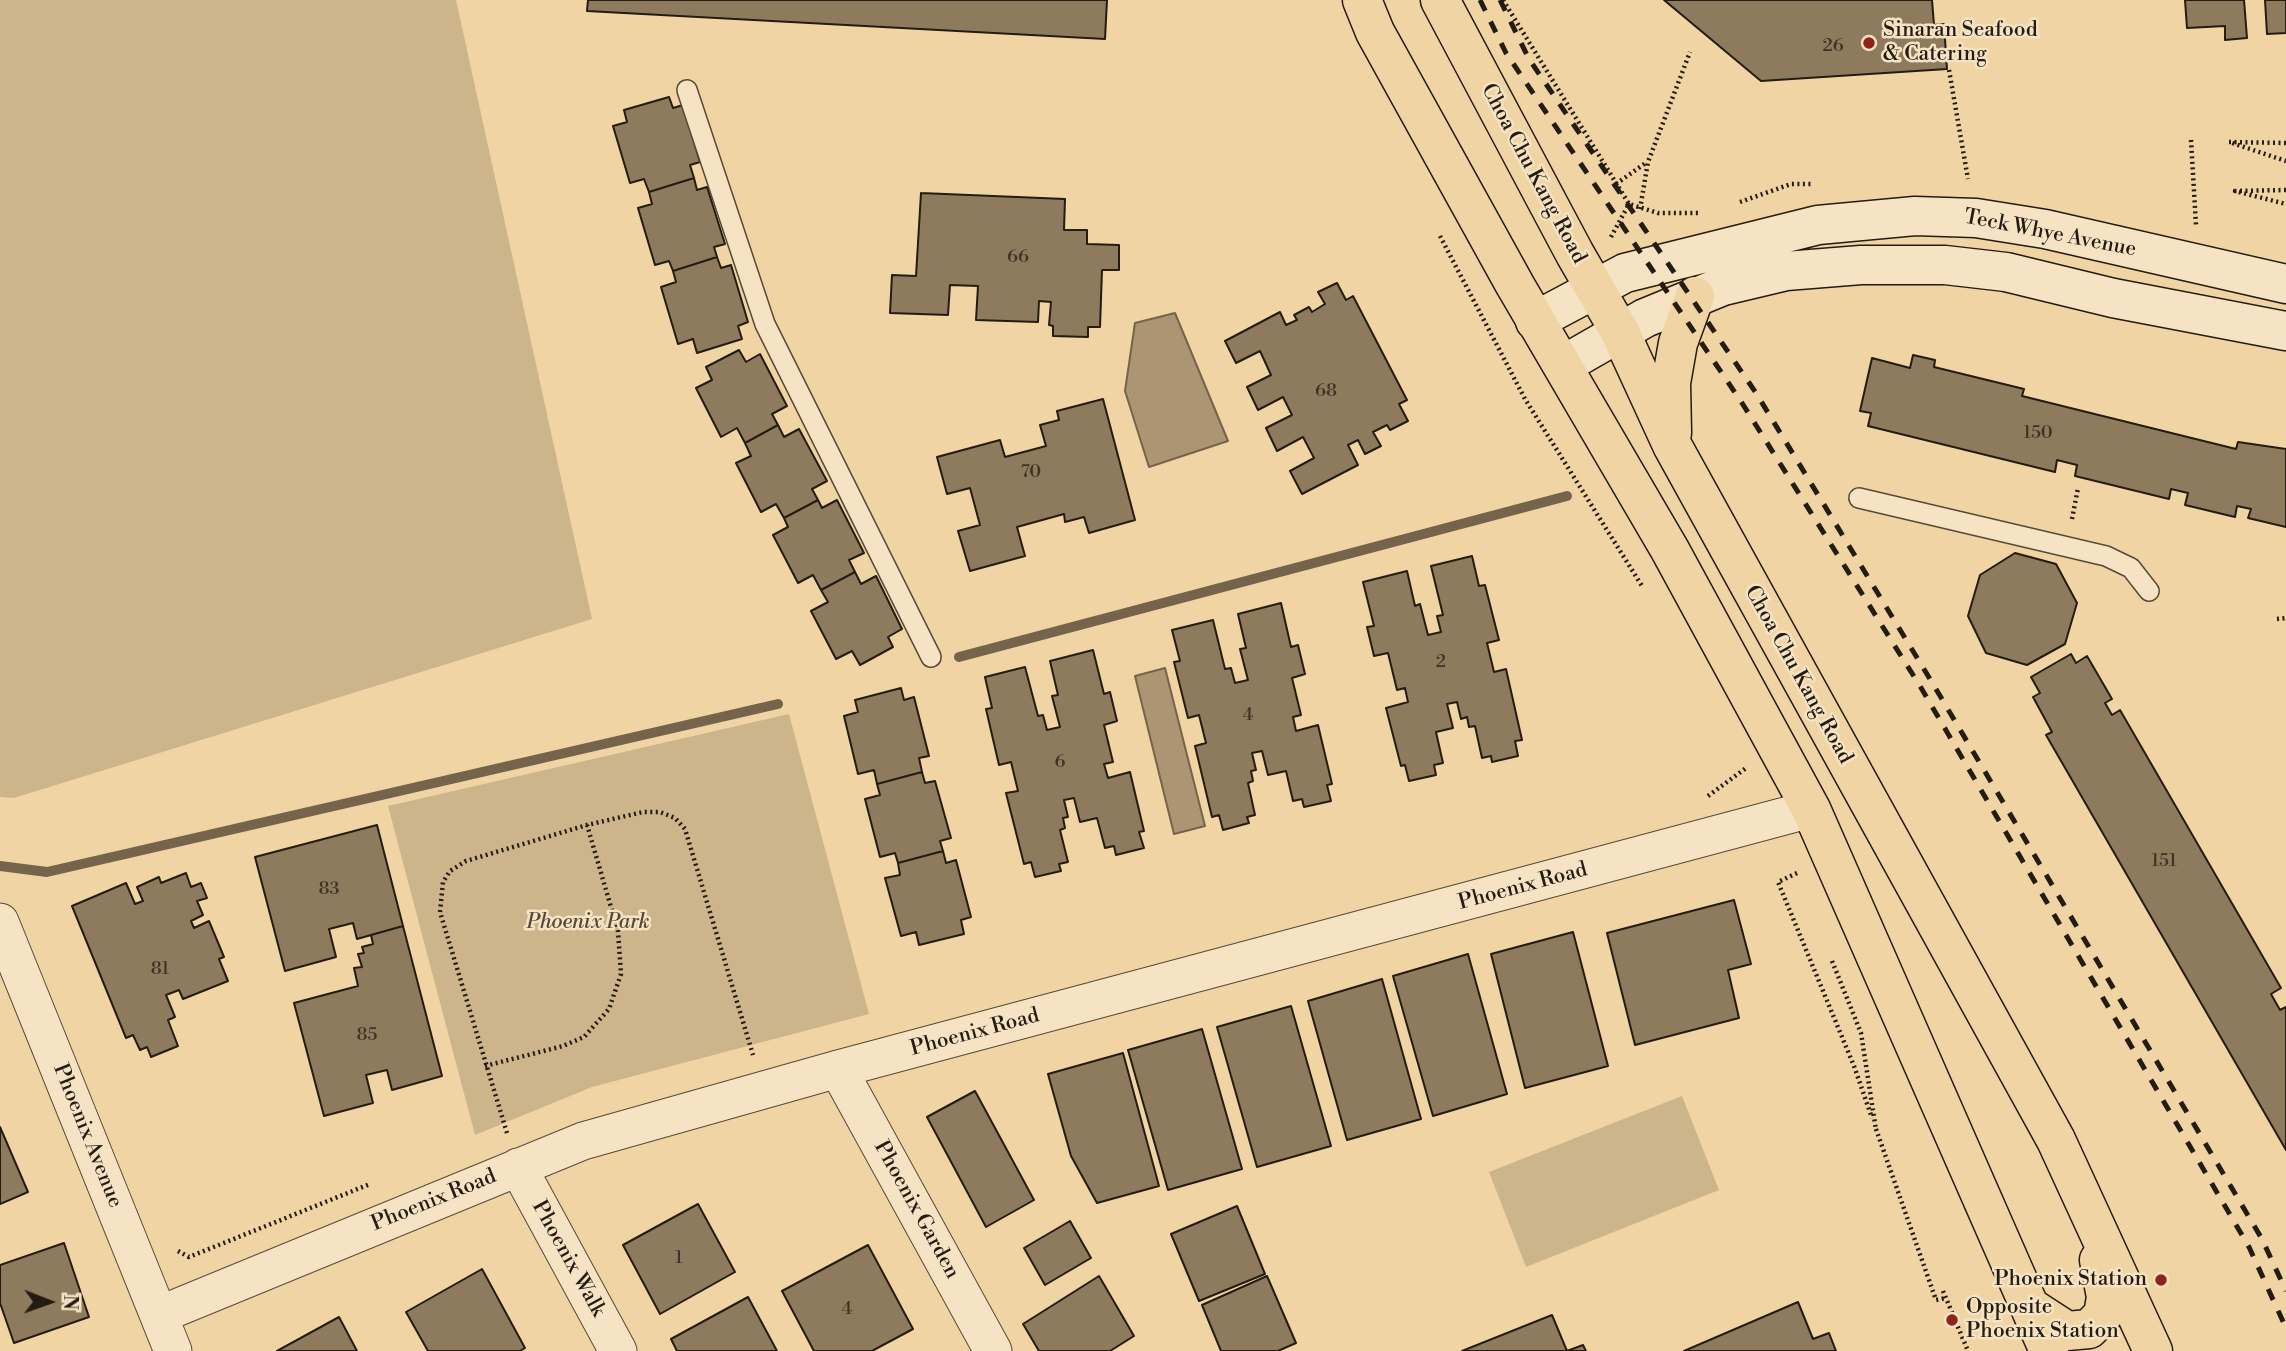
<!DOCTYPE html>
<style>
body{margin:0}
#map{position:relative;width:2286px;height:1351px;overflow:hidden;background:#f0d4a4;font-family:"Libre Bodoni",serif}
canvas{display:block}
.north{position:absolute;left:14px;top:1267px;width:70px;height:70px;-webkit-text-stroke:5px #f5e3c4;paint-order:stroke;rotate:91deg;font-size:19px;font-weight:700;line-height:28px;text-align:center;color:#241b11}
.north::after{content:'';display:block;margin:auto;width:24px;height:32px;background:#241b11;clip-path:polygon(50% 0,100% 100%,50% 72%,0 100%)}
</style>
<div id="map">
<canvas width="2286" height="1351"></canvas>
<div class="north">N</div>
</div>
<script>
const ctx = document.querySelector('canvas').getContext('2d');
ctx.lineJoin = 'round';
function paint(path, color) {
  ctx.fillStyle = color;
  ctx.fill(path, 'evenodd');
}
function shape(rows) {
  const path = new Path2D();
  for (const r of rows) {
    path.moveTo(r[0], r[1]);
    for (let i = 2; i < r.length; i += 2) path.lineTo(r[i], r[i + 1]);
  }
  return path;
}
function stroke(path, color, width, dash) {
  ctx.strokeStyle = color;
  ctx.lineWidth = width;
  ctx.lineCap = dash ? 'butt' : 'round';
  ctx.setLineDash(dash || []);
  ctx.stroke(path);
}
function label(font, color, halo, rows, align = 'center') {
  ctx.font = font + ' "Libre Bodoni",serif';
  ctx.lineWidth = 5;
  ctx.setLineDash([]);
  ctx.textBaseline = 'middle';
  ctx.strokeStyle = halo;
  ctx.fillStyle = color;
  for (const [text, x, y, turn = 0] of rows) {
    ctx.save();
    ctx.translate(x, y);
    ctx.rotate((+turn || 0) * Math.PI / 180);
    ctx.textAlign = isNaN(turn) ? turn : align;
    if (halo) ctx.strokeText(text, 0, 0);
    ctx.fillText(text, 0, 0);
    ctx.restore();
  }
}
const green = shape([
 [0,0,456,0,592,619,14,798,0,797],
 [789,714,869,1014,592,1087,475,1135,388,806],
 [1682,1096,1719,1190,1526,1267,1489,1172]
]);
const water = shape([
 [1175,313,1228,441,1149,467,1125,391,1135,323,1175,313],
 [1165,668,1205,826,1174,834,1135,676,1165,668]
]);
const stream = shape([
 [959,657,1567,496],
 [0,866,47,872,778,704]
]);
const building = shape([
 [588,0,1107,0,1105,39,587,11,588,0],
 [1664,0,1932,0,1934,25,1944,24,1947,69,1761,81,1664,0],
 [2185,0,2244,0,2247,38,2225,40,2225,26,2187,28,2185,0],
 [2265,0,2286,0,2286,33,2267,34,2265,0],
 [669,97,673,108,683,105,700,162,690,165,694,178,649,192,644,179,630,183,613,126,627,122,624,110,669,97],
 [694,178,697,190,707,187,725,244,714,247,717,257,673,271,669,261,655,265,638,208,652,204,649,192,694,178],
 [921,193,1065,199,1064,230,1087,230,1087,244,1119,245,1119,270,1102,270,1100,327,1088,327,1088,337,1053,336,1053,326,1049,325,1051,302,1039,301,1038,322,976,320,978,286,950,285,948,315,890,313,892,275,916,276,921,193],
 [717,257,721,268,731,265,748,322,738,326,742,339,697,353,693,339,678,344,661,287,676,282,673,271,717,257],
 [1337,283,1346,300,1353,296,1407,400,1399,404,1408,421,1390,430,1387,425,1373,432,1381,446,1365,454,1358,440,1348,445,1358,465,1302,494,1290,471,1314,458,1303,437,1277,451,1266,428,1292,415,1283,397,1258,410,1247,387,1271,375,1260,351,1236,363,1225,341,1280,312,1286,325,1297,320,1294,315,1309,307,1312,312,1325,304,1318,292,1337,283],
 [739,350,746,362,760,354,787,406,772,414,778,425,745,443,737,428,721,437,696,388,712,380,706,367,739,350],
 [1913,355,1935,360,1934,367,2024,389,2022,396,2236,449,2238,442,2286,449,2286,527,2248,518,2251,509,2237,506,2235,517,2185,505,2188,493,2171,489,2169,499,2075,476,2077,465,2057,460,2055,472,1868,426,1871,413,1860,411,1872,358,1910,368,1913,355],
 [1103,399,1135,520,1089,533,1084,517,1065,522,1064,514,1017,527,1025,556,970,571,958,531,980,525,970,488,947,494,937,457,1000,440,1005,457,1046,446,1040,425,1059,420,1057,411,1103,399],
 [778,425,784,437,799,429,827,481,812,489,818,500,784,518,776,504,761,512,736,463,751,456,745,443,778,425],
 [818,500,822,508,837,500,864,553,849,560,855,572,821,590,813,575,798,583,773,535,788,527,784,518,818,500],
 [2015,553,2056,564,2077,603,2065,644,2027,665,1986,653,1968,616,1980,575,2015,553],
 [1472,556,1479,586,1485,585,1499,640,1487,643,1494,672,1506,669,1522,740,1515,741,1518,756,1492,762,1491,756,1482,758,1475,726,1469,727,1467,717,1461,719,1457,702,1447,704,1453,728,1436,732,1443,763,1434,765,1436,775,1409,781,1405,765,1401,766,1386,708,1408,702,1405,688,1397,690,1388,653,1374,656,1367,627,1374,626,1363,582,1407,571,1415,606,1420,604,1428,635,1441,632,1437,616,1443,615,1431,566,1472,556],
 [855,572,861,584,876,576,902,629,888,637,893,647,860,665,852,651,836,659,811,611,828,602,821,590,855,572],
 [1281,603,1291,647,1298,645,1305,674,1292,678,1301,715,1293,717,1296,731,1318,725,1332,784,1327,785,1331,801,1304,807,1302,799,1293,801,1286,771,1268,775,1262,751,1252,753,1256,770,1251,771,1253,781,1248,783,1255,815,1247,817,1249,823,1223,830,1219,815,1212,817,1195,746,1206,743,1199,715,1188,718,1174,662,1180,661,1172,630,1213,620,1225,669,1231,668,1235,683,1248,680,1240,649,1246,648,1238,614,1281,603],
 [1093,650,1104,694,1110,692,1117,721,1104,725,1113,762,1104,764,1108,778,1130,772,1144,831,1139,832,1144,848,1116,855,1114,846,1105,848,1097,818,1080,822,1074,798,1064,800,1068,817,1063,818,1065,828,1060,830,1068,862,1059,864,1061,871,1035,877,1031,862,1024,864,1006,793,1018,791,1011,762,999,765,986,709,992,708,985,677,1025,667,1038,716,1043,715,1047,730,1060,727,1052,696,1058,695,1050,661,1093,650],
 [2071,654,2076,663,2087,656,2112,699,2105,703,2112,715,2120,710,2281,988,2271,994,2280,1010,2286,1007,2286,1150,2046,735,2052,732,2033,697,2040,693,2031,677,2071,654],
 [901,688,904,700,914,697,929,756,919,758,922,772,877,784,874,770,858,774,844,716,858,712,855,700,901,688],
 [922,772,925,783,935,781,951,838,940,841,943,851,898,863,895,853,880,857,865,799,880,795,877,784,922,772],
 [377,825,403,926,357,939,353,923,329,929,336,957,285,971,255,857,377,825],
 [943,851,946,863,956,860,971,917,961,920,964,934,919,945,916,932,901,936,885,878,900,875,898,863,943,851],
 [186,873,191,887,201,883,207,898,197,901,203,915,191,921,194,928,209,921,224,957,219,959,228,981,183,999,179,990,166,995,175,1017,168,1020,178,1046,151,1057,147,1047,140,1050,133,1035,126,1038,72,906,126,883,135,904,143,901,137,887,159,877,161,883,186,873],
 [1734,900,1751,964,1728,970,1739,1018,1635,1045,1607,933,1734,900],
 [403,926,442,1076,392,1090,387,1070,366,1075,373,1103,324,1116,294,1003,358,986,354,968,362,967,358,954,364,953,362,947,373,944,371,935,403,926],
 [1573,932,1608,1066,1525,1088,1491,954,1573,932],
 [1468,954,1507,1094,1433,1116,1393,976,1468,954],
 [1382,979,1421,1119,1347,1140,1308,1001,1382,979],
 [1291,1006,1331,1146,1257,1167,1217,1027,1291,1006],
 [1202,1029,1242,1169,1168,1190,1128,1050,1202,1029],
 [1123,1053,1159,1186,1097,1203,1071,1156,1048,1074,1123,1053],
 [975,1091,1034,1200,986,1227,927,1117,975,1091],
 [0,1127,28,1192,0,1204,0,1127],
 [698,1204,735,1272,660,1314,623,1245,698,1204],
 [1237,1206,1265,1274,1199,1301,1171,1234,1237,1206],
 [1070,1221,1091,1258,1045,1285,1024,1248,1070,1221],
 [64,1243,89,1317,14,1343,0,1303,0,1265,64,1243],
 [868,1245,913,1329,872,1351,814,1351,782,1291,868,1245],
 [482,1269,525,1348,520,1351,428,1351,406,1312,482,1269],
 [1099,1276,1134,1336,1110,1351,1039,1351,1023,1324,1099,1276],
 [1267,1276,1296,1343,1278,1351,1221,1351,1202,1305,1267,1276],
 [748,1297,777,1351,677,1351,671,1339,748,1297],
 [1798,1302,1813,1339,1829,1333,1836,1351,1684,1351,1798,1302],
 [1552,1315,1567,1351,1583,1345,1586,1351,1462,1351,1552,1315],
 [339,1317,357,1351,277,1351,339,1317]
]);
const path = shape([
 [1503,0,1629,204,1658,213,1698,213],
 [1949,70,1968,179],
 [2191,140,2196,225],
 [2286,143,2229,142,2286,161],
 [1616,184,1647,162],
 [2286,190,2235,191,2286,204],
 [1740,202,1791,184,1812,184],
 [1640,209,1648,162,1690,52],
 [1440,236,1525,399,1642,586],
 [1611,237,1629,204],
 [2072,519,2078,488],
 [2277,619,2286,618],
 [1708,796,1746,768],
 [1797,873,1778,882,1854,1066,1872,1118],
 [1832,961,1861,1033,1876,1130],
 [485,1066,563,1046,584,1037,609,1009,621,974,618,931,587,825],
 [1876,1129,1936,1300,1946,1298],
 [507,1133,440,912,443,882,450,871,466,861,587,825,643,812,660,812,675,818,685,829,753,1055],
 [178,1251,189,1257,370,1184],
 [1943,1291,1968,1351]
]);
const service = shape([
 [687,90,765,324,931,657],
 [1859,498,2106,556,2131,568,2149,591]
]);
const minor = shape([
 [0,922,173,1351],
 [838,1069,993,1351],
 [518,1167,618,1351],
 [159,1315,583,1141,838,1069,1811,809]
]);
const secondary = shape([
 [1535,321,1625,273,1818,225,1915,216,1976,218,2045,229,2286,284],
 [1563,365,1645,318,1723,286,1786,271,1861,265,1945,265,2006,272,2113,298,2286,331]
]);
const primary = shape([
 [1362,0,1375,32,1515,285,1670,550,1811,809,2049,1351],
 [1440,0,1575,254,1620,332,1672,445,2056,1140,2153,1351],
 [1672,433,1671,383,1678,343,1695,296],
 [2030,1307,2067,1331,2089,1329,2103,1315,2106,1297,2099,1260]
]);
const rail = shape([
 [1480,0,1506,53,1742,403,1920,686,2249,1247,2286,1328],
 [1500,0,1529,59,1756,393,1930,679,2262,1239,2286,1291]
]);
const markers = [
 [1869,43,7,"#8f2418"],
 [2161,1280,7,"#8f2418"],
 [1952,1320,7,"#8f2418"]
];
const numberNames = [
 ["26",1833,47],
 ["66",1018,258],
 ["68",1326,392],
 ["150",2038,434],
 ["70",1031,473],
 ["2",1441,663],
 ["4",1248,716],
 ["6",1060,763],
 ["151",2164,862],
 ["83",329,890],
 ["81",160,970],
 ["85",367,1036],
 ["1",679,1259],
 ["4",847,1310]
];
const poiNames = [
 ["Sinaran Seafood",1883,31],
 ["& Catering",1883,55],
 ["Phoenix Station",2147,1280,"right"],
 ["Opposite",1966,1308],
 ["Phoenix Station",1966,1332]
];
const streetNames = [
 ["Choa Chu Kang Road",1533,174,62],
 ["Teck Whye Avenue",2050,234,11],
 ["Choa Chu Kang Road",1798,675,61],
 ["Phoenix Road",1523,887,-15],
 ["Phoenix Road",975,1033,-15],
 ["Phoenix Avenue",87,1136,68],
 ["Phoenix Road",434,1201,-22],
 ["Phoenix Garden",916,1210,61],
 ["Phoenix Walk",568,1259,61]
];
const parkNames = [
 ["Phoenix Park",588,923]
];
paint(green, '#cdb58b');
paint(water, '#ab9572');
stroke(water, '#75644b', 2);
stroke(stream, '#75644b', 10);
paint(building, '#8e7b5d');
stroke(building, '#241b11', 2);
stroke(service, '#574936', 22);
stroke(minor, '#574936', 39);
stroke(secondary, '#241b11', 41);
stroke(primary, '#241b11', 41);
stroke(path, '#241b11', 4.5, [2, 3.5]);
stroke(service, '#f5e3c4', 19);
stroke(minor, '#f5e3c4', 37);
stroke(secondary, '#f5e3c4', 38);
stroke(primary, '#f0d4a4', 38);
stroke(rail, '#241b11', 5, [12, 12]);
for (const [x, y, r, color] of markers) {
  const dot = new Path2D();
  dot.arc(x, y, r, 0, 2 * Math.PI);
  ctx.fillStyle = color;
  ctx.fill(dot);
  stroke(dot, '#f5e3c4', 2.5);
}
label('18px', '#3e3324', null, numberNames);
label('21px', '#241b11', '#f5e3c4', poiNames, 'left');
label('21px', '#241b11', '#f5e3c4', streetNames);
label('italic 21px', '#574936', '#f5e3c4', parkNames);
</script>
